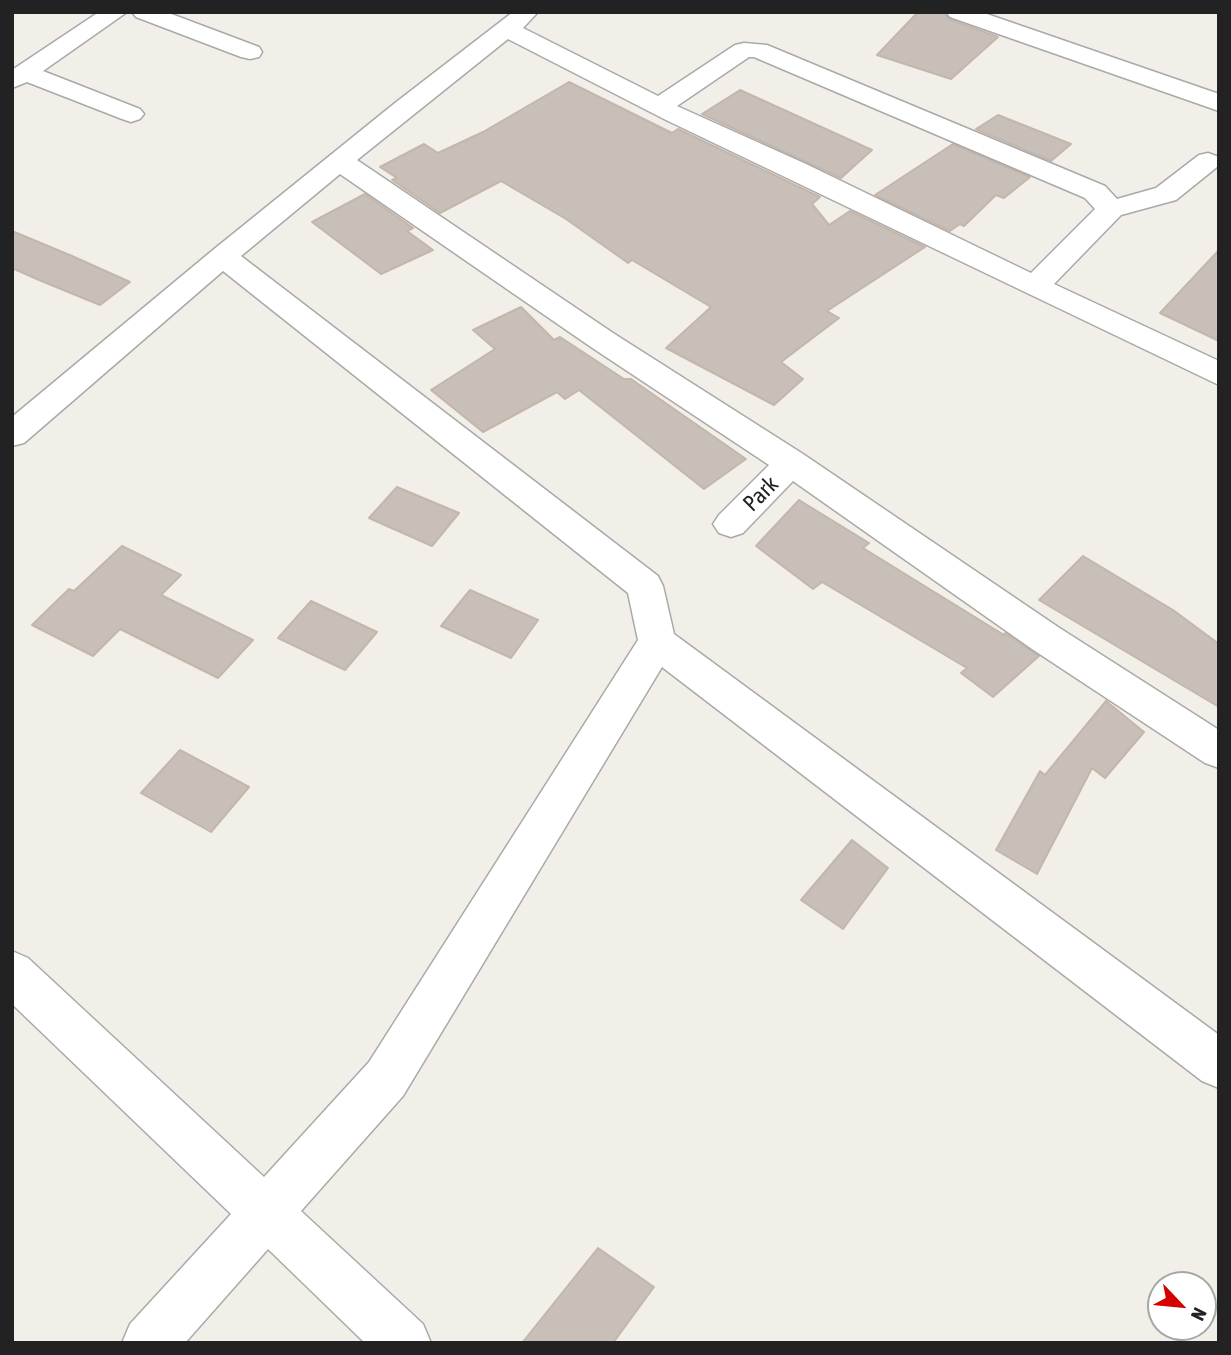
<!DOCTYPE html>
<style>
body{margin:0}
#map{position:relative;width:1231px;height:1355px;overflow:hidden;background:#f2efe9;font-family:"Asap Condensed",sans-serif}
canvas{display:block}
.frame{position:absolute;inset:0;border:14px solid #222;pointer-events:none}
.north{position:absolute;left:1147px;top:1271px;width:70px;height:70px;box-sizing:border-box;background:#fff;border:2px solid #a7a7a7;border-radius:50%;rotate:116deg;font-size:19px;font-weight:700;line-height:28px;text-align:center;color:#222}
.north::after{content:'';display:block;margin:auto;width:24px;height:32px;background:#d40000;clip-path:polygon(50% 0,100% 100%,50% 72%,0 100%)}
</style>
<div id="map">
<canvas width="1231" height="1355"></canvas>
<div class="frame"></div>
<div class="north">N</div>
</div>
<script>
const ctx = document.querySelector('canvas').getContext('2d');
ctx.lineJoin = 'round';
function paint(path, color) {
  ctx.fillStyle = color;
  ctx.fill(path, 'evenodd');
}
function shape(rows) {
  const path = new Path2D();
  for (const r of rows) {
    path.moveTo(r[0], r[1]);
    for (let i = 2; i < r.length; i += 2) path.lineTo(r[i], r[i + 1]);
  }
  return path;
}
function stroke(path, color, width, dash) {
  ctx.strokeStyle = color;
  ctx.lineWidth = width;
  ctx.lineCap = dash ? 'butt' : 'round';
  ctx.setLineDash(dash || []);
  ctx.stroke(path);
}
function label(font, color, halo, rows, align = 'center') {
  ctx.font = font + ' "Asap Condensed",sans-serif';
  ctx.lineWidth = 5;
  ctx.setLineDash([]);
  ctx.textBaseline = 'middle';
  ctx.strokeStyle = halo;
  ctx.fillStyle = color;
  for (const [text, x, y, turn = 0] of rows) {
    ctx.save();
    ctx.translate(x, y);
    ctx.rotate((+turn || 0) * Math.PI / 180);
    ctx.textAlign = isNaN(turn) ? turn : align;
    if (halo) ctx.strokeText(text, 0, 0);
    ctx.fillText(text, 0, 0);
    ctx.restore();
  }
}
const building = shape([
 [918,12,944,12,949,19,998,37,951,79,877,55,918,12],
 [569,82,672,133,678,129,820,197,812,204,829,225,850,211,925,247,827,311,839,318,781,362,803,379,774,405,666,348,711,307,632,260,628,263,566,219,501,181,440,213,392,180,397,178,380,167,424,144,438,153,483,132,569,82],
 [740,90,872,150,841,178,702,114,740,90],
 [998,115,1071,144,1051,161,976,129,998,115],
 [953,144,1030,177,1004,198,996,195,964,226,960,224,950,231,875,195,953,144],
 [365,194,413,228,407,231,433,250,381,274,312,222,365,194],
 [12,231,72,256,130,282,100,305,39,280,12,268,12,231],
 [1219,250,1219,341,1160,313,1219,250],
 [521,307,554,340,560,337,624,379,631,379,746,459,704,489,579,390,565,399,557,392,483,432,431,390,495,349,473,330,521,307],
 [397,487,459,513,432,546,369,518,397,487],
 [799,500,869,543,863,548,1004,635,1005,633,1039,656,993,697,961,673,967,668,822,582,813,589,756,546,799,500],
 [122,546,181,575,161,595,253,640,218,678,120,629,93,656,32,625,69,589,74,591,122,546],
 [1083,556,1173,610,1219,644,1219,707,1039,600,1083,556],
 [470,590,538,620,511,658,441,626,470,590],
 [311,601,377,632,345,670,278,638,311,601],
 [1106,701,1144,732,1105,778,1092,768,1037,874,996,850,1040,771,1045,775,1106,701],
 [180,750,249,787,211,832,141,793,180,750],
 [852,840,888,868,843,929,801,900,852,840],
 [598,1248,654,1287,613,1343,522,1343,598,1248]
]);
const minor = shape([
 [99,12,127,12,43,71,140,109,144,114,140,119,131,122,122,119,27,82,12,88,12,70,99,12],
 [132,12,166,12,259,47,262,52,259,57,250,59,241,57,136,17,132,12],
 [513,12,538,12,523,28,658,96,735,45,744,43,767,45,1105,186,1117,199,1156,188,1199,155,1208,153,1219,157,1217,167,1176,200,1121,215,1054,284,1219,361,1219,385,666,120,508,39,357,160,613,333,803,454,1058,627,1219,730,1219,768,1205,763,1032,649,793,481,743,533,731,537,719,533,713,524,719,515,769,465,591,347,340,174,241,256,658,576,663,586,674,634,1219,1035,1219,1088,1202,1081,662,667,403,1096,301,1211,423,1324,431,1343,365,1343,268,1249,185,1343,122,1343,130,1324,231,1214,12,1004,12,951,28,958,264,1177,369,1062,638,640,628,593,223,271,24,443,12,446,12,417,213,250,395,103,513,12],
 [749,57,754,57,1085,198,1095,209,1031,273,806,164,677,106,749,57],
 [946,12,981,12,1219,94,1219,111,950,17,946,12]
]);
const streetNames = [
 ["Park",761,494,-45]
];
paint(building, '#c7bfb8');
stroke(building, '#c4b6ab', 2);
stroke(minor, '#a9a9a9', 3);
paint(minor, '#fff');
label('23px', '#222', '#fff', streetNames);
</script>
